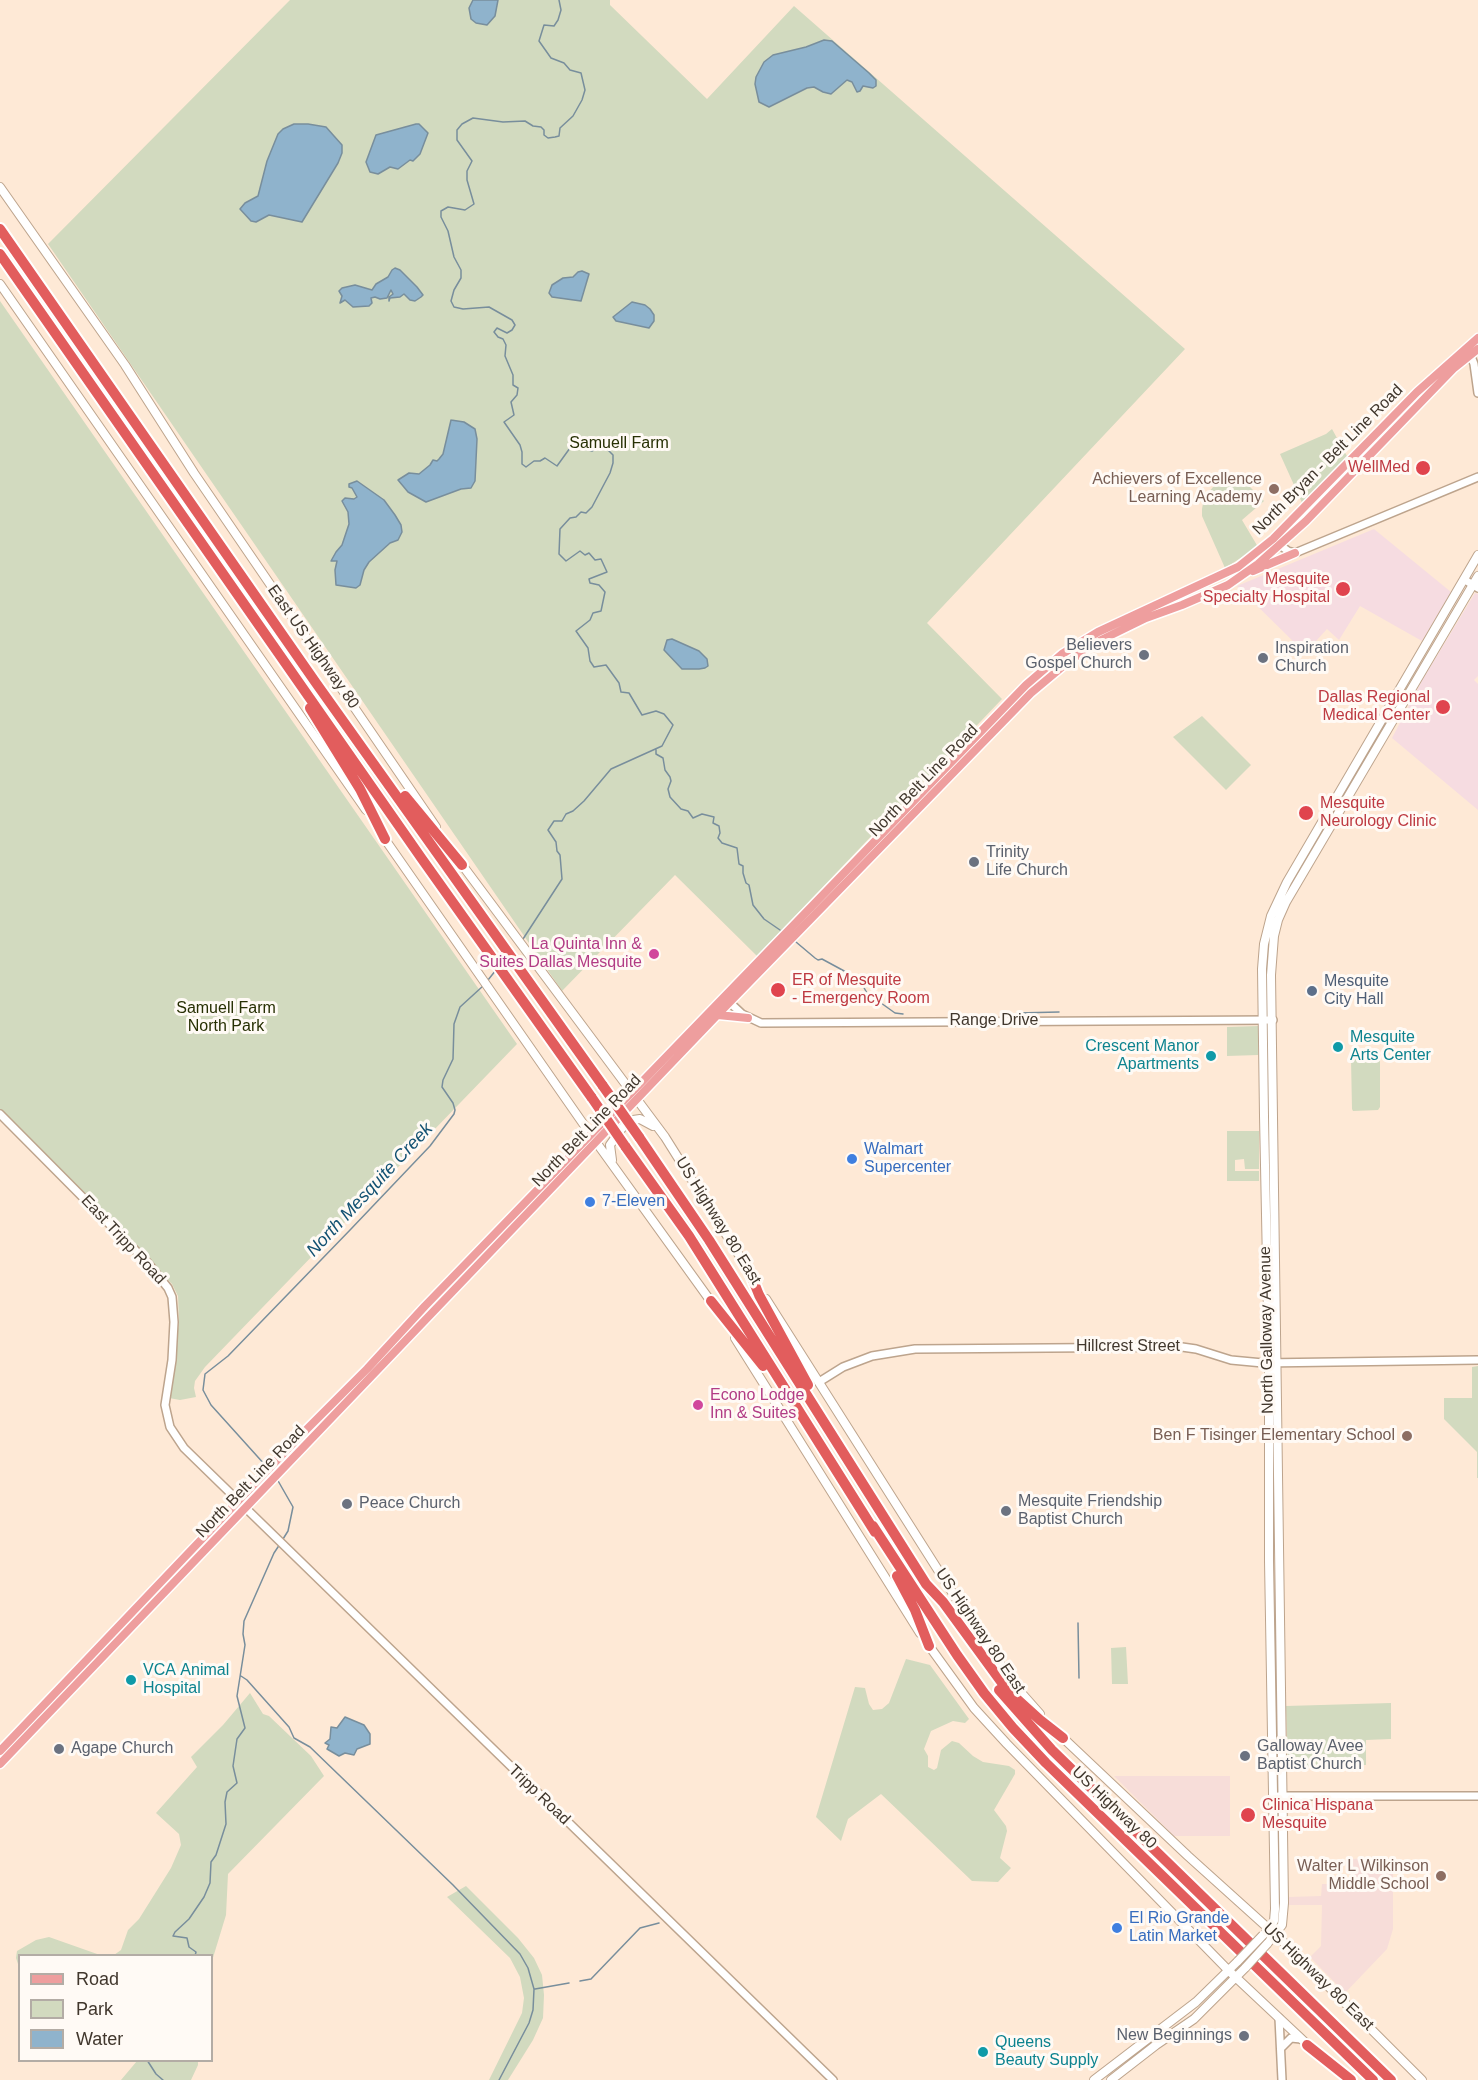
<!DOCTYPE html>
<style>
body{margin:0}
#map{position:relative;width:1478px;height:2080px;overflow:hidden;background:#fee9d6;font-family:Helvetica,sans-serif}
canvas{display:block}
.legend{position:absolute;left:18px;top:1954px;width:195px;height:108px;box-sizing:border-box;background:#fffaf5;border:2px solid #b3aca5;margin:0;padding:8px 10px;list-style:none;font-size:18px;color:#41372d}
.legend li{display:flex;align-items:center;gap:12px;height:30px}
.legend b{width:30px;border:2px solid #b3aca5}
</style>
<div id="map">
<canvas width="1478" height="2080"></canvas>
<ul class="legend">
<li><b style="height:8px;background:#ee9e9e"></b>Road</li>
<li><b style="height:16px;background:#d2dabf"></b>Park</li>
<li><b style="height:16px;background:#8fb3cc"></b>Water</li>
</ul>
</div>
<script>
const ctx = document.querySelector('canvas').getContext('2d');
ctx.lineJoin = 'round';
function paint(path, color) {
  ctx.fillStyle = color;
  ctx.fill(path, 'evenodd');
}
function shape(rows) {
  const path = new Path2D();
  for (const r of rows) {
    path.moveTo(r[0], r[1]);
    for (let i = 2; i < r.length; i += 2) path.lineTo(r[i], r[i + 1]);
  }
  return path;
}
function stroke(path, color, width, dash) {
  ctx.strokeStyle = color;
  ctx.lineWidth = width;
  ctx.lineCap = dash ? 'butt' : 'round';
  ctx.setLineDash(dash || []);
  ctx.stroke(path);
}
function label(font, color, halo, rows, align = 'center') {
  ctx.font = font + ' Helvetica,sans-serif';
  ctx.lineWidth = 6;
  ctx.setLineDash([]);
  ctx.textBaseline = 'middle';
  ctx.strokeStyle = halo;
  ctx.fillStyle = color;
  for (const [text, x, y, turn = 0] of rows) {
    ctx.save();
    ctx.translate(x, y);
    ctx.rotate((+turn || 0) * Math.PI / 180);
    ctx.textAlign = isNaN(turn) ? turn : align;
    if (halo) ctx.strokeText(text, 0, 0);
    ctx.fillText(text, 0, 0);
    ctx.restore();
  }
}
const industrial = shape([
 [1114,1776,1230,1776,1230,1836,1174,1836],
 [1393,1858,1393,1929,1387,1949,1345,1993,1310,1957,1321,1946,1322,1905,1288,1905,1289,1897,1321,1896,1322,1884,1350,1884,1350,1859]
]);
const medical = shape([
 [1374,529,1451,592,1422,641,1360,606,1339,640,1327,629,1305,653,1237,586],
 [1475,593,1478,594,1478,676,1474,680,1478,684,1478,810,1392,738,1423,679]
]);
const green = shape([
 [290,0,610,0,610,5,707,99,794,6,1185,349,927,623,1002,699,757,956,675,875,562,991,48,244],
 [0,301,517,1044,205,1367,195,1381,194,1388,196,1397,180,1400,169,1398,179,1322,178,1296,172,1284,0,1110],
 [1332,429,1348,458,1303,505,1280,454,1326,434],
 [1239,476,1264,501,1242,520,1258,547,1225,568,1202,516,1202,509,1204,498,1213,487],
 [1202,716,1251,765,1226,790,1173,737],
 [1258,1026,1258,1055,1227,1056,1227,1027],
 [1356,1055,1380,1055,1380,1107,1378,1110,1353,1111,1352,1109,1351,1059],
 [1227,1131,1259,1131,1259,1169,1245,1169,1244,1159,1235,1160,1235,1171,1259,1171,1259,1181,1227,1181],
 [1478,1366,1478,1478,1477,1478,1477,1452,1444,1419,1444,1398,1472,1398,1472,1367],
 [1126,1647,1128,1684,1112,1684,1111,1648],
 [906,1659,930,1665,969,1719,965,1723,953,1721,931,1731,924,1749,928,1756,928,1767,934,1770,937,1768,941,1750,952,1741,959,1743,973,1756,983,1762,1009,1766,1015,1770,1015,1774,994,1810,1006,1826,1007,1831,1000,1858,1011,1868,998,1882,972,1881,881,1794,848,1819,841,1841,816,1817,855,1687,865,1688,869,1704,873,1710,882,1709,889,1703],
 [250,1693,263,1714,269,1716,311,1756,324,1776,228,1874,226,1915,212,1961,212,1956,114,1955,121,1950,128,1930,139,1919,171,1868,181,1845,179,1834,156,1813,197,1767,191,1757,223,1725],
 [1391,1703,1391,1739,1366,1740,1366,1765,1288,1767,1286,1706],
 [466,1886,518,1938,534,1958,542,1975,544,1995,543,2018,533,2040,508,2080,489,2080,522,2013,524,1998,520,1977,510,1958,447,1897],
 [49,1937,100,1955,20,1956,19,1967,16,1958,17,1951,36,1940],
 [137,2061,198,2061,198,2065,191,2080,121,2080]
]);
const water = shape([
 [473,0,498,0,495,16,487,25,476,23,471,19,469,8,473,0],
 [824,40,832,41,869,73,876,80,876,86,873,88,863,86,860,91,857,92,852,82,847,80,831,94,823,92,814,87,807,88,769,107,759,102,755,84,756,77,764,62,773,55,806,47,824,40],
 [294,124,308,124,326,127,342,145,342,153,338,163,302,222,269,215,256,222,251,221,240,209,245,203,258,196,267,161,278,134,283,129,294,124],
 [416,124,419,124,428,133,420,154,413,161,410,160,398,169,390,167,378,174,370,172,366,162,376,135,416,124],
 [395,268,400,270,417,287,423,295,421,297,415,301,410,300,404,294,400,297,390,298,389,301,389,297,393,294,391,290,387,298,380,299,375,297,371,298,372,303,369,306,353,307,345,300,340,303,342,296,339,291,342,288,355,285,372,290,376,284,388,277,392,270,395,268],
 [582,271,589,274,581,301,552,297,549,293,552,285,563,278,573,277,578,272,582,271],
 [632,302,645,305,650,309,654,315,654,321,649,328,616,321,613,317,632,302],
 [451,420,464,422,475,429,477,439,475,481,471,488,461,489,426,502,408,492,398,480,409,473,419,474,430,465,433,460,437,461,439,459,443,454,451,420],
 [357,481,384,500,395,515,401,525,402,532,398,540,390,543,369,562,364,570,360,585,356,588,336,585,335,570,337,561,331,561,336,552,342,545,349,524,348,512,342,501,345,498,354,499,357,497,352,488,349,487,349,484,357,481],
 [672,639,699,651,707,659,708,666,705,668,699,669,682,669,664,650,667,640,672,639],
 [345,1717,364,1725,370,1734,370,1744,357,1749,354,1755,345,1753,339,1756,327,1749,329,1745,325,1743,330,1739,331,1727,337,1728,345,1717]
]);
const stream = shape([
 [656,750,656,754,663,758,665,770,670,777,671,781,668,789,670,797,681,809,688,811,693,818,702,814,714,817,713,823,719,826,720,833,718,838,722,843,737,848,739,864,743,866,743,873,746,883,749,885,753,905,764,919,780,930],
 [523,939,562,879,560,855,557,851,556,842,548,830,554,821,562,821,566,814,573,811,584,801,611,769,662,746,673,725,664,714,656,711,642,715,629,693,621,692,619,683,606,665,594,667,590,661,588,648,576,631,590,620,593,613,601,611,605,592,599,585,590,583,589,579,607,572,601,559,595,560,589,553,585,555,580,551,566,561,559,554,560,529,570,518,576,517,581,512,586,513,592,507,610,473,613,463,613,455,604,446,599,447,592,451,575,446,570,448,557,466,545,458,540,461,534,461,526,467,522,464,522,452,520,445,504,422,514,415,511,402,517,395,518,388,513,385,513,375,505,356,506,345,503,339,498,337,494,332,497,328,507,333,512,330,515,325,512,320,489,307,463,309,454,307,451,301,454,290,461,278,461,270,454,257,448,231,441,217,441,211,448,207,465,210,474,204,467,180,467,171,472,161,457,140,457,130,462,124,473,118,503,122,525,121,533,126,541,127,544,130,544,135,548,138,555,137,559,136,560,128,573,116,582,100,585,90,581,73,570,70,564,63,551,58,539,41,544,25,554,26,558,20,561,10,559,0],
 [796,942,815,958,818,960,822,959,859,979,867,993,895,1013,903,1014],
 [488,980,496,970],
 [1017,1013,1059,1012],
 [266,1466,211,1405,203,1390,205,1374,228,1356,351,1229,430,1146,454,1114,455,1110,453,1103,442,1087,443,1080,453,1059,454,1024,460,1007,483,986],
 [277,1479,293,1507,288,1531,283,1539],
 [1078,1623,1079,1678],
 [241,1676,247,1680,289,1727,294,1738,310,1747,453,1885,520,1954,528,1968,534,1989,533,2010,529,2023,499,2080],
 [195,1956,196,1952,189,1947,187,1938,173,1936,175,1932,189,1919,204,1897,210,1883,211,1862,216,1855,226,1824,225,1802,227,1792,237,1783,233,1766,237,1739,245,1728,237,1696,245,1645,243,1634,244,1621,274,1553,280,1544],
 [580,1981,591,1979,640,1928,659,1923],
 [535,1989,569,1983],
 [147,2060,156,2074,163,2080]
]);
const tertiary = shape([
 [1469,351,1474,364,1478,393],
 [1277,543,1288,551,1295,553,1478,477],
 [1465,580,1478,588],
 [726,999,742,1014,761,1023,1273,1020],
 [0,1114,147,1262,168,1288,172,1297,174,1322,172,1360,165,1405,170,1427,184,1448,833,2080],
 [819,1382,843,1367,872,1356,915,1349,1182,1347,1196,1349,1231,1360,1263,1363,1478,1360],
 [1278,1796,1478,1796],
 [1279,2018,1282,2080],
 [1282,2047,1291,2038,1301,2039]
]);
const secondary = shape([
 [0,187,125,365,194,473,436,827],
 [0,284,366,810],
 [382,835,591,1135,712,1303],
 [460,862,665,1137,754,1279],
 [612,1160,610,1145,622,1128,633,1120,640,1119,653,1126],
 [766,1299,971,1622,1017,1688,1040,1714],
 [735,1338,920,1633],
 [927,1643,974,1708,1007,1744,1228,1970,1310,2047],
 [1061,1736,1188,1856,1289,1947,1422,2080],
 [1266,1932,1274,1921,1275,1909,1269,1561,1269,1363,1264,1116,1262,969,1264,944,1271,916,1287,882,1478,555],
 [1267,1944,1282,1925,1284,1903,1271,975,1274,936,1278,920,1286,902,1478,576],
 [1094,2080,1196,2002,1238,1961],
 [1111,2080,1156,2045,1194,2019,1246,1967]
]);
const primary = shape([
 [1253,571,1295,553],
 [718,1015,748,1018],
 [0,1751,299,1437,367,1369,425,1306,1026,685,1062,654,1098,632,1238,567,1273,539,1417,392,1478,338],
 [0,1764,725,1007,1031,693,1068,662,1101,640,1146,618,1182,605,1228,585,1258,564,1306,521,1454,368,1478,349]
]);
const motorway = shape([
 [0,229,316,683,603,1086],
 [0,254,422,859,592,1098],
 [310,708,360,789,385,839],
 [405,796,462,865],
 [639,1137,709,1240,926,1584,943,1602,1008,1691,1040,1720,1063,1738],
 [625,1146,689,1236,875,1532],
 [751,1275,759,1295,808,1385],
 [711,1301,763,1366],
 [873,1526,957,1655,984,1693,1013,1728,1046,1763,1373,2080],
 [897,1576,915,1610,929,1646],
 [999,1690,1052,1750,1391,2080],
 [1307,2045,1351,2080]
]);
const secondaryBridge = shape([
 [1238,1961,1263,1935],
 [1246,1967,1267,1944]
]);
const motorwayBridge = shape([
 [603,1086,639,1137],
 [592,1098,625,1146]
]);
const markers = [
 [1423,468,8,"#e0444e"],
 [1274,489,6,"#8d6e63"],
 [1343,589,8,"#e0444e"],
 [1144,655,6,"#6b7280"],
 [1263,658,6,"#6b7280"],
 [1443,707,8,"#e0444e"],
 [1306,813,8,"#e0444e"],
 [974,862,6,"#6b7280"],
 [654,954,6,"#d1479c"],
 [778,990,8,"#e0444e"],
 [1312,991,6,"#5c6f8a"],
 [1338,1047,6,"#0f9aa8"],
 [1211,1056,6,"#0f9aa8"],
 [852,1159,6,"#3f7fe0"],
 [590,1202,6,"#3f7fe0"],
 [698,1405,6,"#d1479c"],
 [1407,1436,6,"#8d6e63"],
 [347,1504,6,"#6b7280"],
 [1006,1511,6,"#6b7280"],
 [131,1680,6,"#0f9aa8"],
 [59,1749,6,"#6b7280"],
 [1245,1756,6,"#6b7280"],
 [1248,1815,8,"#e0444e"],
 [1441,1876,6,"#8d6e63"],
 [1117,1928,6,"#3f7fe0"],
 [1244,2036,6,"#6b7280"],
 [983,2052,6,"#0f9aa8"]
];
const parkNames = [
 ["Samuell Farm",619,444],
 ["Samuell Farm",226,1009],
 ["North Park",226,1027]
];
const streetNames = [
 ["North Bryan - Belt Line Road",1328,460,-45],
 ["East US Highway 80",313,647,55],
 ["North Belt Line Road",924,781,-46],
 ["Range Drive",994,1021],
 ["North Belt Line Road",587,1131,-46],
 ["US Highway 80 East",718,1221,58],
 ["East Tripp Road",123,1240,47],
 ["North Galloway Avenue",1267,1330,-91],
 ["Hillcrest Street",1128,1347],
 ["North Belt Line Road",251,1482,-46],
 ["US Highway 80 East",980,1631,56],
 ["Tripp Road",539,1795,44],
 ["US Highway 80",1114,1808,44],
 ["US Highway 80 East",1318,1977,44]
];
const healthNames = [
 ["WellMed",1410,468],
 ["Mesquite",1330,580],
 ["Specialty Hospital",1330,598],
 ["Dallas Regional",1430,698],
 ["Medical Center",1430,716],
 ["Mesquite",1320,804,"left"],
 ["Neurology Clinic",1320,822,"left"],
 ["ER of Mesquite",792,981,"left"],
 ["- Emergency Room",792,999,"left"],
 ["Clinica Hispana",1262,1806,"left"],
 ["Mesquite",1262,1824,"left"]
];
const educationNames = [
 ["Achievers of Excellence",1262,480],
 ["Learning Academy",1262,498],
 ["Ben F Tisinger Elementary School",1395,1436],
 ["Walter L Wilkinson",1429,1867],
 ["Middle School",1429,1885]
];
const worshipNames = [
 ["Believers",1132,646,"right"],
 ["Gospel Church",1132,664,"right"],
 ["Inspiration",1275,649],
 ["Church",1275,667],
 ["Trinity",986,853],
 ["Life Church",986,871],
 ["Mesquite Friendship",1018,1502],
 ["Baptist Church",1018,1520],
 ["Peace Church",359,1504],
 ["Galloway Avee",1257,1747],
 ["Baptist Church",1257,1765],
 ["Agape Church",71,1749],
 ["New Beginnings",1232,2036,"right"]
];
const hotelNames = [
 ["La Quinta Inn &",642,945],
 ["Suites Dallas Mesquite",642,963],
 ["Econo Lodge",710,1396,"left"],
 ["Inn & Suites",710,1414,"left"]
];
const serviceNames = [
 ["Mesquite",1324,982],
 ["City Hall",1324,1000]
];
const cultureNames = [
 ["Mesquite",1350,1038],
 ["Arts Center",1350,1056],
 ["Crescent Manor",1199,1047,"right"],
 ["Apartments",1199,1065,"right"],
 ["VCA Animal",143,1671],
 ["Hospital",143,1689],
 ["Queens",995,2043],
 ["Beauty Supply",995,2061]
];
const shopNames = [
 ["Walmart",864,1150],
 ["Supercenter",864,1168],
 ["7-Eleven",602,1202],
 ["El Rio Grande",1129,1919],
 ["Latin Market",1129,1937]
];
const waterNames = [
 ["North Mesquite Creek",370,1190,-47]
];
paint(industrial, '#f7ddd9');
paint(medical, '#f6dce1');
paint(green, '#d2dabf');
paint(water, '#8fb3cc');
stroke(water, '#788e9c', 1.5);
stroke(stream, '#788e9c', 1.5);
stroke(tertiary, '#bda48d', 10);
stroke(secondary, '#bda48d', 10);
stroke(primary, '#fff', 11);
stroke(motorway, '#fff', 14);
stroke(tertiary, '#fff', 7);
stroke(secondary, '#fff', 8);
stroke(primary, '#ee9e9e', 8);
stroke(motorway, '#e25d5d', 10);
stroke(secondaryBridge, '#bda48d', 10, []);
stroke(motorwayBridge, '#fff', 14, []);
stroke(secondaryBridge, '#fff', 8);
stroke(motorwayBridge, '#e25d5d', 10);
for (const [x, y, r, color] of markers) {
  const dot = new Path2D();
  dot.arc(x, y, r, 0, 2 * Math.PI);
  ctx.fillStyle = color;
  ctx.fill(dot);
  stroke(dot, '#fffaf5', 2);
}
label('16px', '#273003', '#fffaf5', parkNames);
label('16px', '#41372d', '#fffaf5', streetNames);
label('16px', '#be3a42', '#fffaf5', healthNames, 'right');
label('16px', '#785e54', '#fffaf5', educationNames, 'right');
label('16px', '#5b616d', '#fffaf5', worshipNames, 'left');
label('16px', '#b23c85', '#fffaf5', hotelNames, 'right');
label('16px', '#4e5e75', '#fffaf5', serviceNames, 'left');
label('16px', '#0d838f', '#fffaf5', cultureNames, 'left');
label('16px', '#366cbe', '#fffaf5', shopNames, 'left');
label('italic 18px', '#125172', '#fffaf5', waterNames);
</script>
